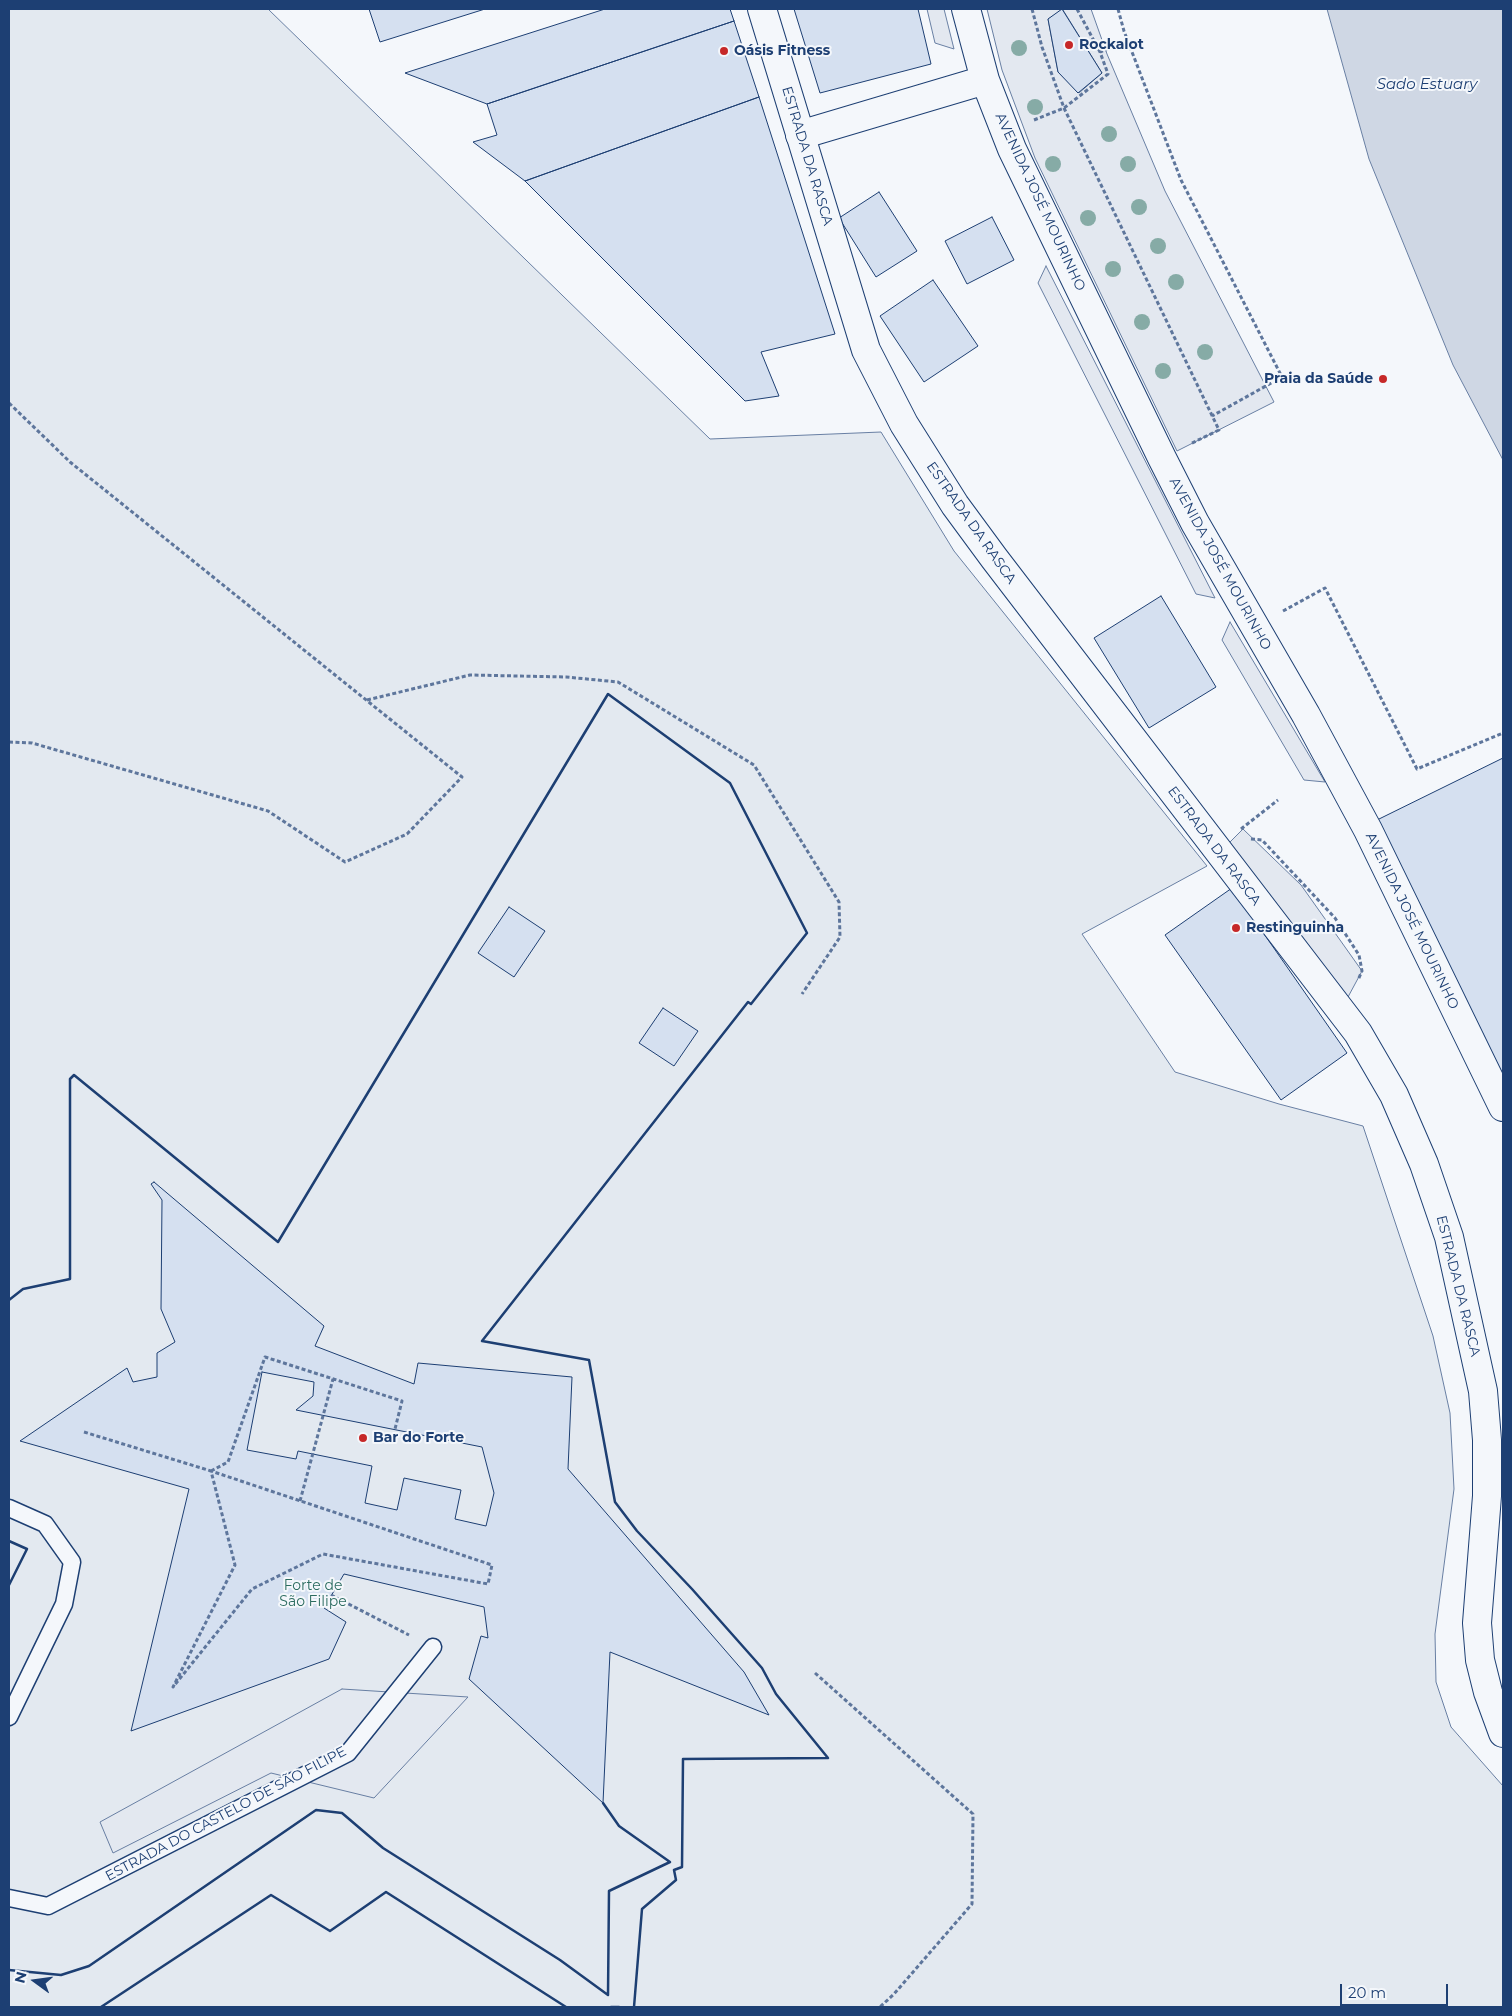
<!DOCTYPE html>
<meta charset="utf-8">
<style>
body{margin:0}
#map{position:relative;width:1512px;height:2016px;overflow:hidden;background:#f4f7fb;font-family:Montserrat,sans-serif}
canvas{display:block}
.frame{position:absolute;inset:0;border:10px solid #1d3f73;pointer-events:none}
.north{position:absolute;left:10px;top:1956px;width:50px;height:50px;-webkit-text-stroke:4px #f4f7fb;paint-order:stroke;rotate:284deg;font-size:14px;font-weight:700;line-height:20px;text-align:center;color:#1d3f73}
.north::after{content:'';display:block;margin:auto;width:18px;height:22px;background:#1d3f73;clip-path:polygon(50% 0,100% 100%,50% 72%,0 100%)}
.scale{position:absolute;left:1340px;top:1984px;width:108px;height:22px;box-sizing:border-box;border:2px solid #1d3f73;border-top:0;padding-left:6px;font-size:15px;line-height:18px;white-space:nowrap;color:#1d3f73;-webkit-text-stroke:4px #f4f7fb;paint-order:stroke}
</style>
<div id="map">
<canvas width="1512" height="2016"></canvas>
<div class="frame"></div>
<div class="north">N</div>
<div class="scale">20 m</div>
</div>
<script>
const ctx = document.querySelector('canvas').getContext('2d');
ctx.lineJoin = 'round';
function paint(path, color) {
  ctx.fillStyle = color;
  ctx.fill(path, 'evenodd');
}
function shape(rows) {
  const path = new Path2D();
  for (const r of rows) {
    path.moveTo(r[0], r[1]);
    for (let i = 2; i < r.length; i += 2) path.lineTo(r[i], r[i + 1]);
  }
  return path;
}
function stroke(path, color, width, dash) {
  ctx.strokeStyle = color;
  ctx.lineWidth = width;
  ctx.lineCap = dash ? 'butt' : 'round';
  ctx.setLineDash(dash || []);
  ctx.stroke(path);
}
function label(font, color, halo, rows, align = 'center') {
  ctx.font = font + ' Montserrat,sans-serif';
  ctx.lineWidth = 4;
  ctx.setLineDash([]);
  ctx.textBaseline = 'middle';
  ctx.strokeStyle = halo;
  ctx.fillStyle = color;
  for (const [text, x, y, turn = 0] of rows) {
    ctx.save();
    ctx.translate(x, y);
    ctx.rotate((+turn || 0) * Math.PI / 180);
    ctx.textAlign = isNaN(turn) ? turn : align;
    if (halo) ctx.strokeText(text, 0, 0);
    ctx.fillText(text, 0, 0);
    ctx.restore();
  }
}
const green = shape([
 [9,9,268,9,710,439,881,432,954,551,1207,866,1082,934,1175,1072,1279,1104,1363,1126,1433,1336,1450,1413,1454,1489,1435,1634,1436,1682,1451,1727,1503,1786,1503,2007,9,2007,9,9]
]);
const parking = shape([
 [927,9,944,9,954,49,935,43,927,9],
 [987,9,1091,9,1107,54,1165,191,1274,402,1177,451,1035,158,1002,70,987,9],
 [1063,10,1102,73,1079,93,1058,72,1048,19,1063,10],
 [1046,266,1215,598,1196,594,1038,283,1046,266],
 [1230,622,1325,782,1304,780,1222,640,1230,622],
 [1243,829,1301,885,1362,971,1348,997,1229,843,1243,829],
 [342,1689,468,1697,374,1798,271,1773,113,1853,100,1822,342,1689]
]);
const water = shape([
 [1327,9,1503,9,1503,460,1453,365,1369,159,1327,9]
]);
const building = shape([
 [369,9,485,9,380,42,369,9],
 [605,9,730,9,734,21,487,104,405,73,605,9],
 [794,9,918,9,931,64,820,93,794,9],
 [1062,9,1102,73,1078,93,1058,72,1048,19,1062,9],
 [734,21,759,97,525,181,473,142,497,135,487,104,734,21],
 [759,97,835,334,761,352,779,396,745,401,525,181,759,97],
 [879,192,917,251,876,277,839,218,879,192],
 [992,217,1014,260,967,284,945,241,992,217],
 [933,280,978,346,924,382,880,316,933,280],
 [1161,596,1216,687,1149,728,1094,638,1161,596],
 [1503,758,1503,1080,1377,820,1503,758],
 [1232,888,1347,1053,1281,1100,1165,935,1232,888],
 [509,907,545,931,514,977,478,953,509,907],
 [663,1008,698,1031,674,1066,639,1043,663,1008],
 [154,1182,324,1326,315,1346,414,1384,418,1363,572,1377,568,1469,744,1672,769,1715,610,1652,603,1803,469,1679,481,1636,488,1638,484,1607,344,1574,324,1608,346,1622,329,1659,131,1731,189,1489,20,1441,127,1368,133,1382,157,1377,157,1353,175,1342,161,1309,162,1200,151,1184,154,1182],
 [262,1372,314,1382,313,1396,296,1410,482,1447,494,1493,486,1526,455,1519,461,1490,404,1478,397,1510,365,1503,372,1466,298,1451,296,1459,247,1450,262,1372]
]);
const path = shape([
 [1032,9,1042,47,1064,108,1219,430,1190,444],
 [1077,9,1100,52],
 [1118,9,1124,31,1181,180,1282,377,1212,416],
 [1034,120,1064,108,1108,74,1100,52,1128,42],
 [9,403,70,462,462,777,407,834,345,862,268,811,32,743,9,742],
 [1283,611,1325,588,1417,769,1503,733],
 [367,700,470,675,566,677,618,682,754,765,839,902,840,937,802,994],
 [1241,829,1278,800],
 [1251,839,1262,840,1335,918,1359,955,1362,971,1358,980],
 [84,1432,211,1471,235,1565,173,1687,252,1589,323,1554,488,1584,492,1565,211,1471],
 [211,1471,228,1462,265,1357,402,1401,395,1429],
 [300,1501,333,1379],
 [331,1595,409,1635],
 [815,1673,973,1814,972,1904,894,1994,880,2007]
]);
const service = shape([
 [9,1508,45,1524,72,1562,64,1604,9,1717],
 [9,1898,48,1906,348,1753,433,1647]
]);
const minor = shape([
 [966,9,985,80,1012,149,1162,458,1195,523,1306,715,1368,830,1503,1107],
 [800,135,985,80]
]);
const primary = shape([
 [762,9,866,350,904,424,955,505,994,558,1358,1033,1394,1095,1424,1164,1449,1237,1483,1391,1487,1440,1487,1496,1477,1623,1480,1660,1488,1692,1503,1733]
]);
const wall = shape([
 [9,1300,23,1289,70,1279,70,1079,74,1075,278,1242,608,694,730,783,807,933,751,1004,748,1002,482,1341,589,1360,615,1502,637,1531,692,1589,762,1668,776,1694,828,1758,683,1759,682,1867,674,1870,676,1880,642,1909,634,2007],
 [9,1541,27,1549,9,1585],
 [9,1970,61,1975,89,1966,316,1810,342,1813,383,1848,560,1960,608,1995,609,1891,670,1862,619,1826,603,1803],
 [101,2007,271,1895,330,1931,386,1892,566,2007],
 [611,2007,619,2007]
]);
const trees = [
 [1019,48],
 [1035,107],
 [1109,134],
 [1053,164],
 [1128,164],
 [1139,207],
 [1088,218],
 [1158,246],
 [1113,269],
 [1176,282],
 [1142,322],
 [1205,352],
 [1163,371]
];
const markers = [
 [1069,45,5,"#c62828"],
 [724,51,5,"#c62828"],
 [1383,379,5,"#c62828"],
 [1236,928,5,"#c62828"],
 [363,1438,5,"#c62828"]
];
const poiNames = [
 ["Rockalot",1079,45],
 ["Oásis Fitness",734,51],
 ["Praia da Saúde",1373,379,"right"],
 ["Restinguinha",1246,928],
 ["Bar do Forte",373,1438]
];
const streetNames = [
 ["ESTRADA DA RASCA",807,156,73],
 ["AVENIDA JOSÉ MOURINHO",1040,202,65],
 ["ESTRADA DA RASCA",971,523,55],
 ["AVENIDA JOSÉ MOURINHO",1220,564,61],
 ["ESTRADA DA RASCA",1214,846,53],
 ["AVENIDA JOSÉ MOURINHO",1412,921,64],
 ["ESTRADA DA RASCA",1458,1286,76],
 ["ESTRADA DO CASTELO DE SÃO FILIPE",226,1814,-28]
];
const parkNames = [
 ["Forte de",313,1586],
 ["São Filipe",313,1602]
];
const waterNames = [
 ["Sado Estuary",1427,85]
];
paint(green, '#e3e9f0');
stroke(green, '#687fa3', 1);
paint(parking, '#e3e8f0');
stroke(parking, '#687fa3', 1);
paint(water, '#cfd7e4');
stroke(water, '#687fa3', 1);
paint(building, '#d5e0f0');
stroke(building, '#1d3f73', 1);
stroke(service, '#1d3f73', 19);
stroke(minor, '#1d3f73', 30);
stroke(primary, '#1d3f73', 30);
stroke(path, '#5e769c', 3, [4, 2.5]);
stroke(service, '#f4f7fb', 16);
stroke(minor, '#f4f7fb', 28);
stroke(primary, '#f4f7fb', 28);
stroke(wall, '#1d3f73', 2.5);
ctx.fillStyle = '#86aba6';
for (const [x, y] of trees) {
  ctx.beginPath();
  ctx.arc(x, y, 8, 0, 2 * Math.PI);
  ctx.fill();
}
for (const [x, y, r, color] of markers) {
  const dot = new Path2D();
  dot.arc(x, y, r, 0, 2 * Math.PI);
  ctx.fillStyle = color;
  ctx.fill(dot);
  stroke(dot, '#f4f7fb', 2);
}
label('bold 14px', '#1d3f73', '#f4f7fb', poiNames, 'left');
label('14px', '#1d3f73', '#f4f7fb', streetNames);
label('14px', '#2c6c60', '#f4f7fb', parkNames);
label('italic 15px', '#1d3f73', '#f4f7fb', waterNames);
</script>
